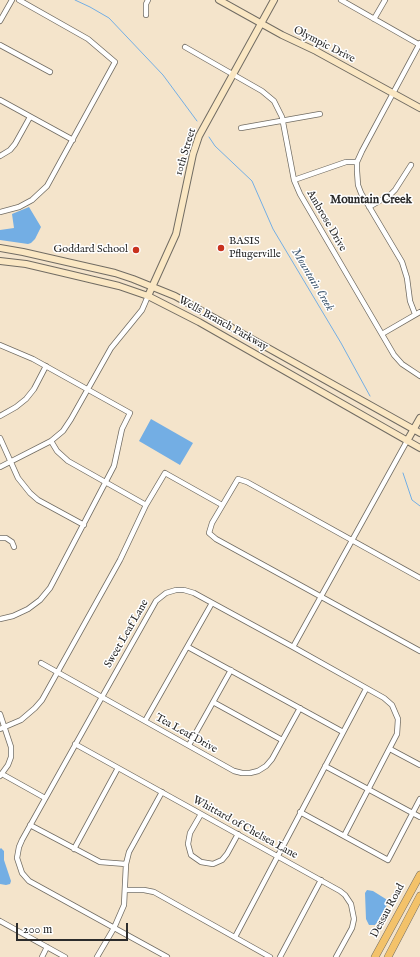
<!DOCTYPE html>
<style>
body{margin:0}
#map{position:relative;width:420px;height:957px;overflow:hidden;background:#f4e4cb;font-family:"IM FELL English",serif}
canvas{display:block}
.scale{position:absolute;left:16px;top:923px;width:112px;height:18px;box-sizing:border-box;border:2px solid #2b2b2b;border-top:0;padding-left:5px;font-size:12px;line-height:14px;white-space:nowrap;color:#2b2b2b;-webkit-text-stroke:3px #fff;paint-order:stroke}
</style>
<div id="map">
<canvas width="420" height="957"></canvas>
<div class="scale">200 m</div>
</div>
<script>
const ctx = document.querySelector('canvas').getContext('2d');
ctx.lineJoin = 'round';
function paint(path, color) {
  ctx.fillStyle = color;
  ctx.fill(path, 'evenodd');
}
function shape(rows) {
  const path = new Path2D();
  for (const r of rows) {
    path.moveTo(r[0], r[1]);
    for (let i = 2; i < r.length; i += 2) path.lineTo(r[i], r[i + 1]);
  }
  return path;
}
function stroke(path, color, width, dash) {
  ctx.strokeStyle = color;
  ctx.lineWidth = width;
  ctx.lineCap = dash ? 'butt' : 'round';
  ctx.setLineDash(dash || []);
  ctx.stroke(path);
}
function label(font, color, halo, rows, align = 'center') {
  ctx.font = font + ' "IM FELL English",serif';
  ctx.lineWidth = 3;
  ctx.setLineDash([]);
  ctx.textBaseline = 'middle';
  ctx.strokeStyle = halo;
  ctx.fillStyle = color;
  for (const [text, x, y, turn = 0] of rows) {
    ctx.save();
    ctx.translate(x, y);
    ctx.rotate((+turn || 0) * Math.PI / 180);
    ctx.textAlign = isNaN(turn) ? turn : align;
    if (halo) ctx.strokeText(text, 0, 0);
    ctx.fillText(text, 0, 0);
    ctx.restore();
  }
}
const water = shape([
 [29,207,41,227,35,239,31,243,28,244,0,240,0,230,14,228,12,214],
 [151,419,193,443,180,465,139,441],
 [1,848,4,851,4,860,11,881,10,884,6,885,0,884,0,849],
 [367,890,373,891,389,901,378,921,375,925,369,925,366,919,365,893]
]);
const stream = shape([
 [75,0,90,7,109,18,163,75,197,121],
 [209,137,215,146,252,181,273,229,341,343,370,396],
 [403,473,412,500,420,506]
]);
const street = shape([
 [341,0,420,45],
 [146,15,146,4,148,0],
 [374,19,385,0],
 [0,21,12,0],
 [0,45,50,72],
 [185,47,262,91,274,101,282,117,294,180,300,194,394,355,402,364,420,376],
 [0,100,73,140],
 [241,128,320,114],
 [0,156,10,150,15,144,30,117],
 [294,180,346,162,357,162],
 [369,207,390,195,395,190,411,165],
 [0,212,19,207,32,200,47,186,115,62,88,39,19,0],
 [415,314,410,301,407,278,402,262,361,193,358,185,357,171,357,162,362,151,420,43],
 [382,334,420,312],
 [0,345,33,359,130,413,122,429,114,466,50,588,40,600,28,609,13,616,0,619],
 [0,416,16,407,26,399,34,389,46,366],
 [0,438,18,478,30,493,38,500,84,525],
 [51,441,57,451,68,461,146,505],
 [0,467,51,441,63,431,71,419,111,348,142,310,148,296],
 [0,538,6,538,12,542,14,547],
 [420,578,247,482,238,479,212,523,209,533,216,539,420,651],
 [188,647,343,732],
 [293,647,407,441],
 [41,663,234,771,242,773,250,773,258,771,266,766,272,759,300,708],
 [213,702,282,740],
 [0,714,11,747,11,757,8,765,0,776],
 [145,721,212,603],
 [0,729,21,720,35,708,42,700,120,560,146,505,165,473,222,505],
 [75,744,340,891,345,895,351,904,354,919,352,928,336,957],
 [189,745,231,670],
 [390,749,420,765],
 [325,766,420,817],
 [2,774,45,798],
 [300,812,388,860,420,799],
 [201,814,190,833,188,844,191,855,201,862,213,864,222,860,227,854,238,834],
 [30,825,100,862,126,864],
 [74,849,118,768],
 [125,890,144,890,154,892,270,957],
 [0,921,65,957],
 [235,937,366,689],
 [42,957,47,947],
 [97,957,114,928,124,905,126,864,129,852,162,792],
 [167,957,29,881,22,873,17,858,19,847,22,840,102,697,156,601,166,593,176,590,184,590,194,593,293,647,384,698,392,705,398,719,397,734,344,836],
 [280,957,321,880]
]);
const secondary = shape([
 [219,0,282,35,316,51,420,108],
 [0,248,23,252,115,273,133,279,175,296,420,433],
 [0,261,26,264,60,272,119,286,148,296,199,322,420,448],
 [148,296,176,234,193,154,199,136,274,0],
 [407,441,420,418]
]);
const primary = shape([
 [375,957,420,875],
 [388,957,420,896]
]);
const markers = [
 [221,248,4,"#c8321e"],
 [136,250,4,"#c8321e"]
];
const streetNames = [
 ["Olympic Drive",324,45,27],
 ["10th Street",186,152,-73],
 ["Ambrose Drive",326,221,60],
 ["Wells Branch Parkway",223,324,29],
 ["Sweet Leaf Lane",127,634,-60],
 ["Tea Leaf Drive",186,734,29],
 ["Whittard of Chelsea Lane",245,828,29],
 ["Dessau Road",388,911,-62]
];
const poiNames = [
 ["BASIS",229,242],
 ["Pflugerville",229,255],
 ["Goddard School",128,250,"right"]
];
const neighbourhoodNames = [
 ["Mountain Creek",371,201]
];
const waterNames = [
 ["Mountain Creek",312,280,59]
];
paint(water, '#73aee4');
stroke(stream, '#73aee4', 1);
stroke(street, '#716c63', 6);
stroke(secondary, '#716c63', 8);
stroke(primary, '#716c63', 8);
stroke(street, '#fff', 4.5);
stroke(secondary, '#fae7c3', 6);
stroke(primary, '#f3c26a', 7);
for (const [x, y, r, color] of markers) {
  const dot = new Path2D();
  dot.arc(x, y, r, 0, 2 * Math.PI);
  ctx.fillStyle = color;
  ctx.fill(dot);
  stroke(dot, '#fff', 1.5);
}
label('11px', '#2b2b2b', '#fff', streetNames);
label('11px', '#2b2b2b', '#fff', poiNames, 'left');
label('bold 12px', '#2b2b2b', '#fff', neighbourhoodNames);
label('italic 12px', '#485f75', '#fff', waterNames);
</script>
